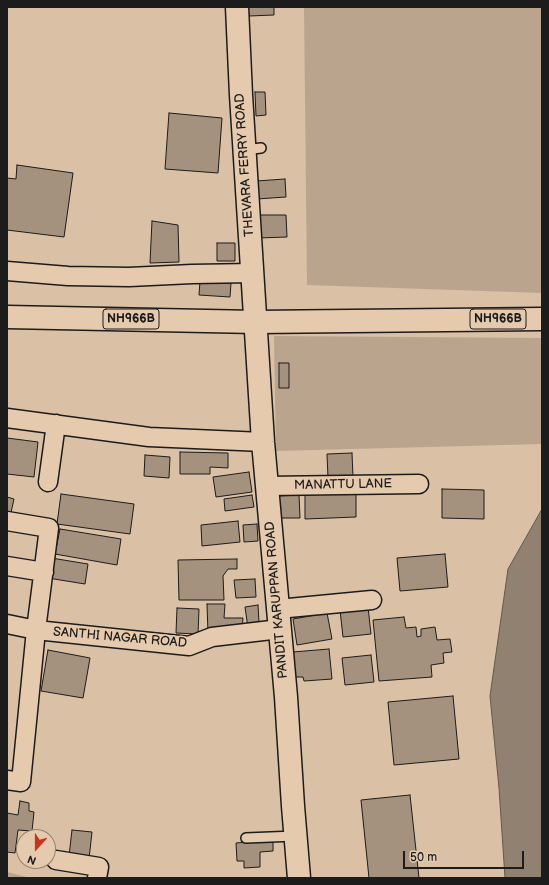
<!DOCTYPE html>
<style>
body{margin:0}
#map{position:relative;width:549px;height:885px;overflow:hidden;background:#dac0a4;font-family:"Balsamiq Sans",sans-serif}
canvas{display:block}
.frame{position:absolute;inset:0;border:8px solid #1c1c1c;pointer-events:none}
.north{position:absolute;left:16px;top:829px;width:40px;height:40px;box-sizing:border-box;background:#e6caad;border:1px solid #958473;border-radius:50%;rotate:201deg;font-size:11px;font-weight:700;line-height:16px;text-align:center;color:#1c1c1c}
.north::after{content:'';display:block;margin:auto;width:14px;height:18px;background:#c8321e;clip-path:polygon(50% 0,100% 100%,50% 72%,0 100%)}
.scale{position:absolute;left:403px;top:851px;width:121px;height:18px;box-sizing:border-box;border:2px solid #1c1c1c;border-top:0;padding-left:5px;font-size:12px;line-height:14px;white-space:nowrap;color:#1c1c1c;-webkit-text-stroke:3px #e6caad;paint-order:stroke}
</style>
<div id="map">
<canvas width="549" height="885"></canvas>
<div class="frame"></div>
<div class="north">N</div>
<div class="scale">50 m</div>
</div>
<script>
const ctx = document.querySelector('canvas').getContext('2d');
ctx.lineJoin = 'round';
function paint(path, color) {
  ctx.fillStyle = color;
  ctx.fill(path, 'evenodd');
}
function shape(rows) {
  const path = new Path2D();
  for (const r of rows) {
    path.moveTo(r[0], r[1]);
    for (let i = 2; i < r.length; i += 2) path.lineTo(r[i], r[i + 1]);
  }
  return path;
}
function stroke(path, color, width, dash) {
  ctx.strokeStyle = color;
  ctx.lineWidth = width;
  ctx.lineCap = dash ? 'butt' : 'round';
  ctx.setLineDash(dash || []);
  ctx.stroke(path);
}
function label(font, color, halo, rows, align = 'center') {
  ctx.font = font + ' "Balsamiq Sans",sans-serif';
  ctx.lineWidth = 3;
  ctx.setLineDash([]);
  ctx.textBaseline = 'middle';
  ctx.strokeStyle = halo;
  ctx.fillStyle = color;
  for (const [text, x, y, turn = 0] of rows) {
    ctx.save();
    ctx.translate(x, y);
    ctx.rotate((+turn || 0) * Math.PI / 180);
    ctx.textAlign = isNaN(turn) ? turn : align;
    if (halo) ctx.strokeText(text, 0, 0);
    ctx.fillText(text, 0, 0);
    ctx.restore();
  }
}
const green = shape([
 [304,7,542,7,542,293,307,285],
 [274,336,542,338,542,444,276,451],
 [7,872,31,878,7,878]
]);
const water = shape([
 [542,509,542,878,505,878,499,788,490,696,508,569,542,509]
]);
const building = shape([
 [248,7,274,7,274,15,249,16,248,7],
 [255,92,265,92,266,115,256,116,255,92],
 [169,113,222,118,218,173,165,169,169,113],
 [17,165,73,173,64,237,7,230,7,178,16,179,17,165],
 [285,179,286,197,257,199,256,181,285,179],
 [257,215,286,215,287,237,258,238,257,215],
 [152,221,178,225,179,262,150,263,152,221],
 [217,243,235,243,235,261,217,261,217,243],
 [200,281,231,283,230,297,199,295,200,281],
 [279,363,289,363,289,388,279,388,279,363],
 [7,438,38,442,34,477,7,474,7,438],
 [180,452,228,453,228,468,210,467,210,474,180,474,180,452],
 [352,453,353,477,328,478,327,454,352,453],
 [145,455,170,457,169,478,144,476,145,455],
 [249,472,252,492,216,497,213,477,249,472],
 [442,489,484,490,484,519,442,518,442,489],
 [356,493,356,517,305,519,305,495,356,493],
 [61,494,134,504,130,534,57,524,61,494],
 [252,495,254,507,225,511,224,499,252,495],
 [299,495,300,518,279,518,278,496,299,495],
 [7,497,14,499,10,517,7,517,7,497],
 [238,521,240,542,202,546,201,525,238,521],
 [257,524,258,541,244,542,243,525,257,524],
 [60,529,121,539,117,565,55,554,60,529],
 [445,554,448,587,400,591,397,558,445,554],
 [51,558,88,564,85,584,48,578,51,558],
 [237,559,237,569,228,569,223,576,224,600,179,600,178,560,237,559],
 [255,579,256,597,236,598,234,580,255,579],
 [207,604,225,604,224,618,243,618,242,630,208,633,207,604],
 [258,605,259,622,248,628,245,607,258,605],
 [368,607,371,634,343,637,340,610,368,607],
 [177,608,199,609,198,634,176,633,177,608],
 [327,613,332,639,297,645,293,619,327,613],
 [404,617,406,628,416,627,417,637,421,636,421,629,435,627,437,640,450,639,452,652,443,653,444,663,431,665,432,677,379,681,373,620,404,617],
 [329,649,332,679,304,681,303,677,295,677,293,652,329,649],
 [48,650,90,658,83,698,41,691,48,650],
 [371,655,374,682,345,685,342,658,371,655],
 [453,696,459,759,394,765,388,702,453,696],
 [410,795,419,878,369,878,361,800,410,795],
 [20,801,29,803,29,811,34,812,32,831,18,830,15,853,7,852,7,813,18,815,20,801],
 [72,830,92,832,89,859,69,856,72,830],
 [273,840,273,851,260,852,260,867,244,868,244,861,237,861,236,843,273,840]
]);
const lane = shape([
 [244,150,261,148],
 [246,838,295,836]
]);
const street = shape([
 [7,271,68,276,129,277,192,274,253,273],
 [7,418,149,437,263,442],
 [48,482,56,424],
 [267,486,419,484],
 [7,521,49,528,36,630,21,782,7,780],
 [7,566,44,572],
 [278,609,372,600],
 [7,624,36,630,189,646,212,637,280,629],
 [56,860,99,867,97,878]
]);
const secondary = shape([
 [237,7,241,95,263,442,286,697,293,806,299,878]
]);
const highway = shape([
 [7,317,256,322,542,319]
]);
const shields = [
 [131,319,56],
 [498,319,56]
];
const shieldNames = [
 ["NH966B",131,319],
 ["NH966B",498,319]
];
const streetNames = [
 ["THEVARA FERRY ROAD",245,165,-94],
 ["MANATTU LANE",343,485,-1],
 ["PANDIT KARUPPAN ROAD",277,600,-95],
 ["SANTHI NAGAR ROAD",120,638,5]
];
paint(green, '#baa48e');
paint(water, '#918171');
stroke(water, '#62594f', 1);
paint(building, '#a5927e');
stroke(building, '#1c1c1c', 1);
stroke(lane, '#1c1c1c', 12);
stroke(street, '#1c1c1c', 21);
stroke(secondary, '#1c1c1c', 25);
stroke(highway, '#1c1c1c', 25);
stroke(lane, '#e6caad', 9);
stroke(street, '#e6caad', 18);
stroke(secondary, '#e6caad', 22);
stroke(highway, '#e6caad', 22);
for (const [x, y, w] of shields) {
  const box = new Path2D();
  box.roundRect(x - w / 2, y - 10, w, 20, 3);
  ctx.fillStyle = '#e6caad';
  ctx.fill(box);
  stroke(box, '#1c1c1c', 1);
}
label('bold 12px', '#1c1c1c', null, shieldNames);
label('13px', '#1c1c1c', '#e6caad', streetNames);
</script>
